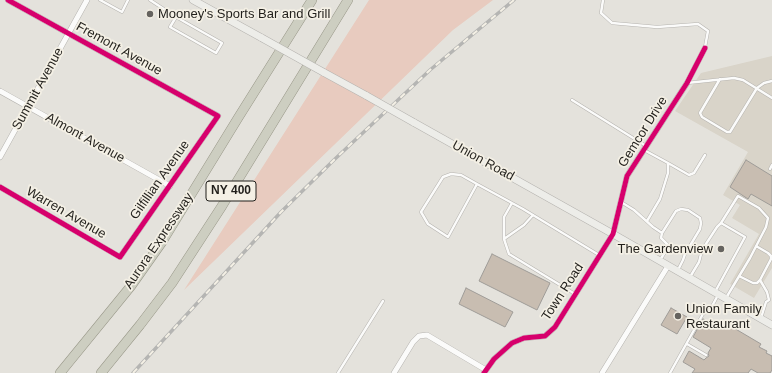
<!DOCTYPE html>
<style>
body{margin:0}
canvas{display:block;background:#e4e2dc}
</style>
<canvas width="772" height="373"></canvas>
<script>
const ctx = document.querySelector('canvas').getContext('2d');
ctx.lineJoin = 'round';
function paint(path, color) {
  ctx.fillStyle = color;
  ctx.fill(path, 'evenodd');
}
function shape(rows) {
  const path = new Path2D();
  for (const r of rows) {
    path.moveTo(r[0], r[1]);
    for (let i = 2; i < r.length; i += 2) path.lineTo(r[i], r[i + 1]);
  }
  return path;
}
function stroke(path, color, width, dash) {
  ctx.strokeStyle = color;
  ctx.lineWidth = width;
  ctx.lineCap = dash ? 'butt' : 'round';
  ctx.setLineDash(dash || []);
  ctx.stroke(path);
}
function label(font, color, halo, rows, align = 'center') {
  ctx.font = font + ' Arial,sans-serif';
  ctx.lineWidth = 3.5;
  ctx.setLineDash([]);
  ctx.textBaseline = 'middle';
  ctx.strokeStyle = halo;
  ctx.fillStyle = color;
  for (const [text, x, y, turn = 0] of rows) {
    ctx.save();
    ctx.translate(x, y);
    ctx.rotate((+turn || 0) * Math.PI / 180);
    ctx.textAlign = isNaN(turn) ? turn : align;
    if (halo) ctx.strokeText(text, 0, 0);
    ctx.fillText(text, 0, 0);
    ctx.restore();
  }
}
const built = shape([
 [772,56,772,268,754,298,730,284,759,234,732,218,740,205,723,195,748,152,675,111,701,73]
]);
const green = shape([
 [369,0,493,0,453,30,184,290]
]);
const building = shape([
 [746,160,772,176,772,206,751,194,748,199,730,187,746,160],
 [492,254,550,283,537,310,479,281,492,254],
 [466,288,513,312,505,327,459,304,466,288],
 [671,308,687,317,677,334,661,325,671,308],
 [703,319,718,328,722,321,761,344,759,347,767,351,766,353,772,356,772,370,770,373,758,373,751,369,748,373,692,373,695,369,683,362,689,351,704,360,706,358,709,356,708,353,711,348,693,337,703,319]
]);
const lane = shape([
 [100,0,122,12,128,0],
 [150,0,176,17,222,43,216,53,170,27,176,17],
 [603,0,601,13,612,23,657,27,698,24,708,31,705,47],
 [720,79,700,113,702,117,727,132,730,132,757,88,764,83,772,81],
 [687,83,734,78,743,80,772,98],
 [572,100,646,146],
 [644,150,668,163,668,173,660,199,647,221],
 [668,163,689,175,694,173,705,155],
 [770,169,772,165],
 [477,184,448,237,428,224,421,212,443,177,451,174,461,175,477,184,512,203,523,209,599,255],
 [621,202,634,210,653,227,662,233],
 [533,215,524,225,504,239,509,254,575,294],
 [721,223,738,196,759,208,768,218,766,227,750,258,726,298],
 [504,239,504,217,512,203],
 [756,246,768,253,771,256,771,259,760,280,767,292,769,300,766,302,761,318],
 [660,260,669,246,661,238,662,233,676,211,681,209,688,210,700,218,701,223,700,229,685,254,669,246],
 [678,270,683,260,685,254],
 [739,276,753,283,757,283,760,280],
 [690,277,699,262,702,250,717,227,721,223,745,237,715,292],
 [687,344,706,355],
 [338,373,383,301],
 [670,373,703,314,711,308,718,295]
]);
const street = shape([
 [0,91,170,186],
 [0,157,87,0],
 [0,187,120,257,218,116,8,0],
 [394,373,413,342,419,336,427,335,486,370],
 [484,373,494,359,512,343,524,338,545,336,555,327,613,234,627,176,687,83,705,48],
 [602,373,668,266]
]);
const secondary = shape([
 [193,0,262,38],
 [323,72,367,96],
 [413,122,613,234,772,325]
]);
const highway = shape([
 [60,373,131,286,162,242,238,118,312,0],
 [101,373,140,325,172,283,222,206,348,0]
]);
const rail = shape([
 [133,373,281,212,336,158,430,70,514,0]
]);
const secondaryBridge = shape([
 [262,38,323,72],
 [367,96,413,122]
]);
const cycleway = shape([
 [0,187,120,257,218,116,8,0],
 [484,373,494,359,512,343,524,338,545,336,555,327,613,234,627,176,687,83,705,48]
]);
const markers = [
 [150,14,4,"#65635f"],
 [721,249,4,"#65635f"],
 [678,316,4,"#65635f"]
];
const shields = [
 [231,191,50]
];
const shieldNames = [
 ["NY 400",231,191]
];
const poiNames = [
 ["Mooney's Sports Bar and Grill",158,14],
 ["The Gardenview",713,249,"right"],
 ["Union Family",686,309],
 ["Restaurant",686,324]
];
const streetNames = [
 ["Fremont Avenue",119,49,29],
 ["Summit Avenue",38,89,-61],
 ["Gemcor Drive",643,132,-58],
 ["Almont Avenue",85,138,29],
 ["Union Road",483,161,29],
 ["Gilfillian Avenue",160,180,-55],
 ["Warren Avenue",66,213,30],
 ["Aurora Expressway",159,241,-56],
 ["Town Road",563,292,-57]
];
paint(built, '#d9d4c9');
paint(green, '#e8cbbf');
paint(building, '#c8bdb1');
stroke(building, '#9f9c98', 1);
stroke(lane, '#b5b3af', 3.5);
stroke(street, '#b5b3af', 6);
stroke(secondary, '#b5b3af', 8);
stroke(highway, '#989788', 10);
stroke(lane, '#fbfbfa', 2.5);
stroke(street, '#fbfbfa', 5);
stroke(secondary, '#edede9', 7);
stroke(highway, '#cdcec1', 9);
stroke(rail, '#b5b5b3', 3.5);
stroke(rail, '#f4f0e5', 2, [6]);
stroke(secondaryBridge, '#b5b3af', 8, []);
stroke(secondaryBridge, '#edede9', 7);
stroke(cycleway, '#d6006c', 5);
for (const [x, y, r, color] of markers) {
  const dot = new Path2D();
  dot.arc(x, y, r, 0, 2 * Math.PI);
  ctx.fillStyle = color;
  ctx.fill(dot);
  stroke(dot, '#f4f0e5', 1.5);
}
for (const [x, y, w] of shields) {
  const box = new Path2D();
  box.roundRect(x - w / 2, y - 10, w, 20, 3);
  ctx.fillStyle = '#f4f0e5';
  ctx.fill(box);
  stroke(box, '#211f1b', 1);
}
label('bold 12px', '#211f1b', null, shieldNames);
label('13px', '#211f1b', '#f4f0e5', poiNames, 'left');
label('13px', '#211f1b', '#f4f0e5', streetNames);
</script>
